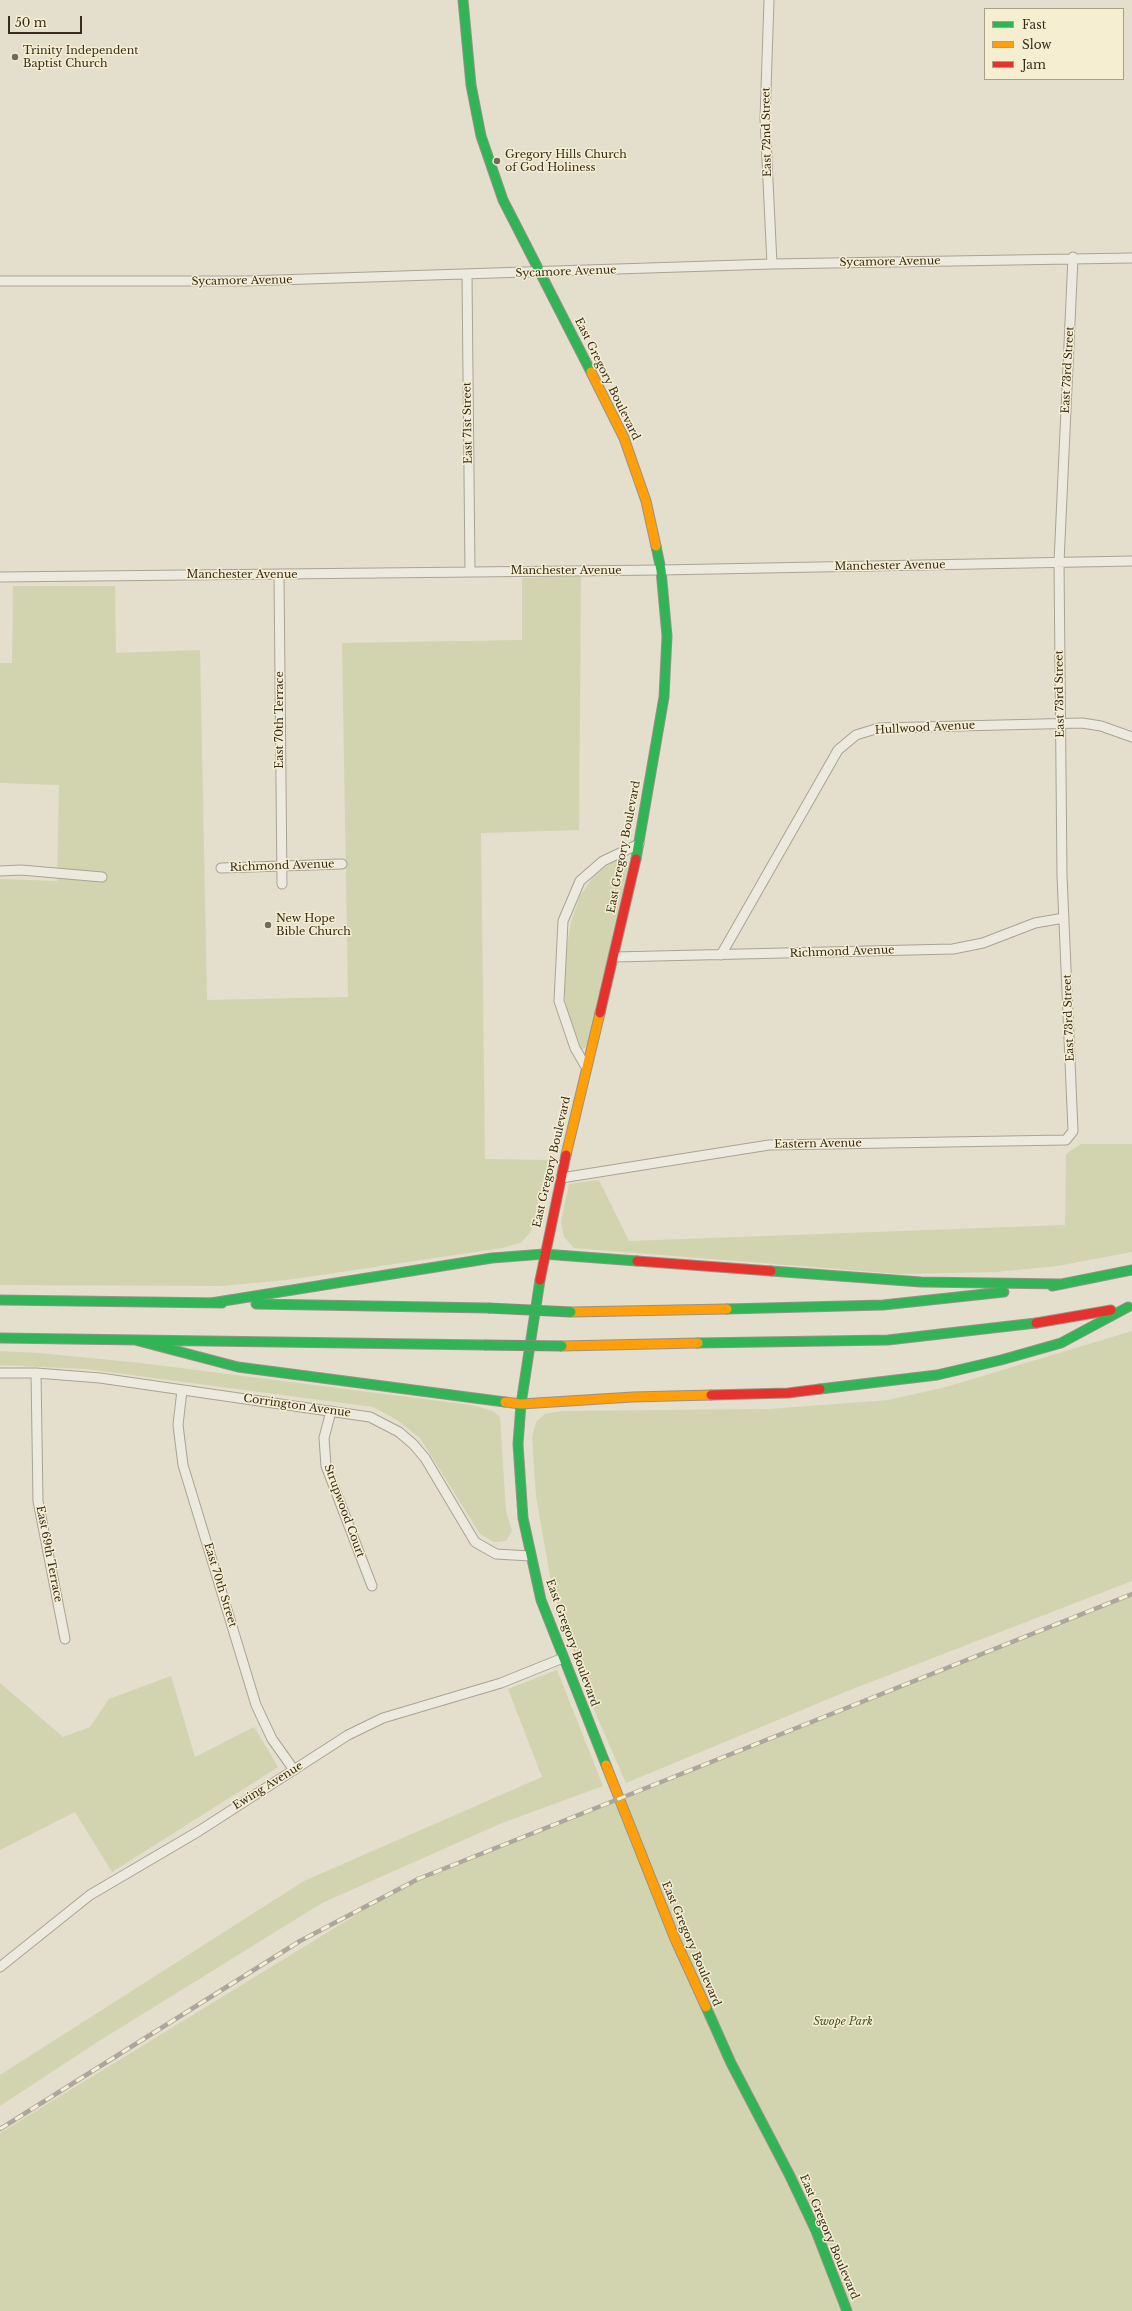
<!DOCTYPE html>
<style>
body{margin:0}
#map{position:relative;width:1132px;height:2311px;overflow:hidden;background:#e4decc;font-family:"Libre Baskerville",serif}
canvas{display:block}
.legend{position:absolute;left:984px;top:8px;width:140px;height:72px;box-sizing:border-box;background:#f5eed1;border:1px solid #a9a089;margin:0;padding:5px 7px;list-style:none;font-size:12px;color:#372c1d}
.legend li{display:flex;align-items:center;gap:8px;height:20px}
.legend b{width:20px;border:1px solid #a9a089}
.scale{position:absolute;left:8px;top:16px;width:74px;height:18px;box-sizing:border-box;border:2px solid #372c1d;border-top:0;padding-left:5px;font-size:12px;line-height:14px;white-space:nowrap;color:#372c1d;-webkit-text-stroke:3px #f5eed1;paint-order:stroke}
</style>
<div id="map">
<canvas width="1132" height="2311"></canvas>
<ul class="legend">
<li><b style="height:5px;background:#30b455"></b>Fast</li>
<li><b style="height:5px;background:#ff9f0a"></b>Slow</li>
<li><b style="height:5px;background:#e5322d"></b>Jam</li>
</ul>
<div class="scale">50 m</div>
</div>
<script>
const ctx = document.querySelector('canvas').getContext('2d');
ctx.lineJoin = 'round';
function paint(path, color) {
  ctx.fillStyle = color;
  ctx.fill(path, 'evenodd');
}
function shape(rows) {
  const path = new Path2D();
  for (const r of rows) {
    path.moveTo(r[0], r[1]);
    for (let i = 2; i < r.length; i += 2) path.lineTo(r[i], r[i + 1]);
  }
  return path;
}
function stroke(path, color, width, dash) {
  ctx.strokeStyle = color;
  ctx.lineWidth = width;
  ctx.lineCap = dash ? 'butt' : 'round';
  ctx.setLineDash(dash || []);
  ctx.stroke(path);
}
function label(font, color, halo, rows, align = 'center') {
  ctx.font = font + ' "Libre Baskerville",serif';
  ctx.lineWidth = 3;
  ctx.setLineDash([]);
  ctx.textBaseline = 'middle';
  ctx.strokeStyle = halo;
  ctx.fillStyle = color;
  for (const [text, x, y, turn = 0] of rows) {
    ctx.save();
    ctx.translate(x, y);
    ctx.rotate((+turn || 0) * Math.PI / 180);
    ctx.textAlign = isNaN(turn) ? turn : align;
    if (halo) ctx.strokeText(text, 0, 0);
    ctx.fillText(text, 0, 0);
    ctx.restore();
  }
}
const green = shape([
 [581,576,579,830,481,833,485,1159,548,1160,531,1232,520,1243,502,1248,287,1280,220,1286,0,1285,0,879,57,881,59,785,0,783,0,663,12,663,13,586,115,586,116,653,200,650,207,1000,348,997,342,643,522,640,522,578],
 [625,857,629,862,587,1046,582,1050,568,1015,564,992,566,951,571,922,580,896,594,876,612,862],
 [1081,1144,1132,1144,1132,1252,1057,1266,996,1272,900,1274,574,1248,564,1237,561,1222,569,1184,599,1180,629,1241,1065,1225,1066,1154],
 [1132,1331,1132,1581,850,1690,626,1783,591,1703,553,1593,536,1496,532,1437,536,1422,545,1414,562,1411,769,1409,888,1400,946,1387],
 [0,1351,39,1353,141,1363,471,1405,493,1411,500,1417,506,1511,512,1531,506,1541,494,1542,480,1534,420,1438,397,1420,373,1407,86,1369,0,1365],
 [1132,1594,1132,2311,0,2311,0,2133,400,1888],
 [557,1670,603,1786,502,1823,322,1903,99,2041,0,2106,0,2075,304,1881,542,1777,508,1689],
 [171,1676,195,1757,254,1727,278,1767,112,1872,75,1812,0,1850,0,1683,63,1737,90,1727,109,1699]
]);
const street = shape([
 [769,0,765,119,772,264],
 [467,275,470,572],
 [0,281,246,281,772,264,1132,258],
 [279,575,282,884],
 [0,577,661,570,1132,561],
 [221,868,342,864],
 [0,871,21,870,102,877],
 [721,955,838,750,856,735,879,728,1082,723,1101,726,1132,737],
 [614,957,953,949,983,943,1035,923,1064,918],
 [586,1067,575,1048,559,1001,563,921,580,881,603,861,639,844],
 [561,1178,769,1145,1066,1140,1073,1131,1062,876,1059,562,1073,257],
 [0,1373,36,1373,100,1378,370,1417,399,1432,413,1444,425,1458,475,1542,496,1554,530,1556],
 [36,1373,38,1501,65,1639],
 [182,1390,178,1425,183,1465,256,1705,272,1739,294,1770],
 [331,1411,324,1438,326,1466,372,1586],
 [0,1967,90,1895,199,1831,348,1735,383,1718,501,1683,563,1658]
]);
const fast = shape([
 [463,0,471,85,481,136,503,200,591,372],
 [636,859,664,697,667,636,661,570,656,546],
 [771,1271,921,1282,1063,1284],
 [540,1280,521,1404,518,1444,523,1518,541,1600,606,1765],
 [1052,1286,1132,1270],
 [0,1300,222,1303],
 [211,1303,492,1258,544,1254,637,1261],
 [256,1304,488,1308],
 [727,1309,883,1305,1004,1292],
 [0,1338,485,1345],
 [135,1340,238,1367,505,1402],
 [698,1343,888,1340,1036,1323],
 [820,1389,937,1375,1001,1360,1061,1343,1128,1307],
 [706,2007,731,2063,789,2174,816,2231,847,2311]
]);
const slow = shape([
 [591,372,624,438,646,501,656,546],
 [566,1155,600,1013],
 [571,1312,727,1309],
 [562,1346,698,1343],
 [505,1402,521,1404,633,1397,711,1395],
 [606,1765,675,1939,706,2007]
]);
const jam = shape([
 [600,1013,636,859],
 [637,1261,771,1271],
 [540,1280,566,1155],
 [1036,1323,1111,1310],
 [711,1395,788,1393,820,1389]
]);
const rail = shape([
 [0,2129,300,1941,418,1879,1132,1594]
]);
const fastBridge = shape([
 [488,1308,571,1312],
 [485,1345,562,1346]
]);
const markers = [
 [15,57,4,"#746a5a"],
 [497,161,4,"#746a5a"],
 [268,925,4,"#746a5a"]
];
const poiNames = [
 ["Trinity Independent",23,51],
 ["Baptist Church",23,64],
 ["Gregory Hills Church",505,155],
 ["of God Holiness",505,168],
 ["New Hope",276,919],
 ["Bible Church",276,932]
];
const streetNames = [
 ["East 72nd Street",767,132,-91],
 ["Sycamore Avenue",890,262,-1],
 ["Sycamore Avenue",566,272,-2],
 ["Sycamore Avenue",242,281,-1],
 ["East 73rd Street",1068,370,-87],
 ["East Gregory Boulevard",607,379,64],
 ["East 71st Street",468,423,-91],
 ["Manchester Avenue",890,566,-1],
 ["Manchester Avenue",566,571],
 ["Manchester Avenue",242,575],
 ["East 73rd Street",1060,694,-91],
 ["East 70th Terrace",280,720,-90],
 ["Hullwood Avenue",925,728,-3],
 ["East Gregory Boulevard",624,847,-79],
 ["Richmond Avenue",282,866,-2],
 ["Richmond Avenue",842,952,-2],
 ["East 73rd Street",1069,1018,-92],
 ["Eastern Avenue",818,1144,-1],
 ["East Gregory Boulevard",552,1162,-77],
 ["Corrington Avenue",297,1406,8],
 ["Strupwood Court",344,1511,70],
 ["East 69th Terrace",49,1554,79],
 ["East 70th Street",220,1585,73],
 ["East Gregory Boulevard",572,1643,70],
 ["Ewing Avenue",268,1786,-32],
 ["East Gregory Boulevard",691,1944,67],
 ["East Gregory Boulevard",829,2237,67]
];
const parkNames = [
 ["Swope Park",843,2022]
];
paint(green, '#d1d4ae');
stroke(street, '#a9a395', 11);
stroke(fast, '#989285', 11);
stroke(slow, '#989285', 11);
stroke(jam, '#989285', 11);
stroke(street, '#ece9de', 9);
stroke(fast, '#30b455', 9);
stroke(slow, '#ff9f0a', 9);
stroke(jam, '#e5322d', 9);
stroke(rail, '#aba79d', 4.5);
stroke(rail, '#f5eed1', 3, [9]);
stroke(fastBridge, '#8e887c', 11, []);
stroke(fastBridge, '#30b455', 9);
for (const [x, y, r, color] of markers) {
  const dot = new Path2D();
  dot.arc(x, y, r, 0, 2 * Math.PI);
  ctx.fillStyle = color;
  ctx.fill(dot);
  stroke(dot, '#f5eed1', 1.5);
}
label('11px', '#372c1d', '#f5eed1', poiNames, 'left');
label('11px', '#372c1d', '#f5eed1', streetNames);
label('italic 11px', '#445424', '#f5eed1', parkNames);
</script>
